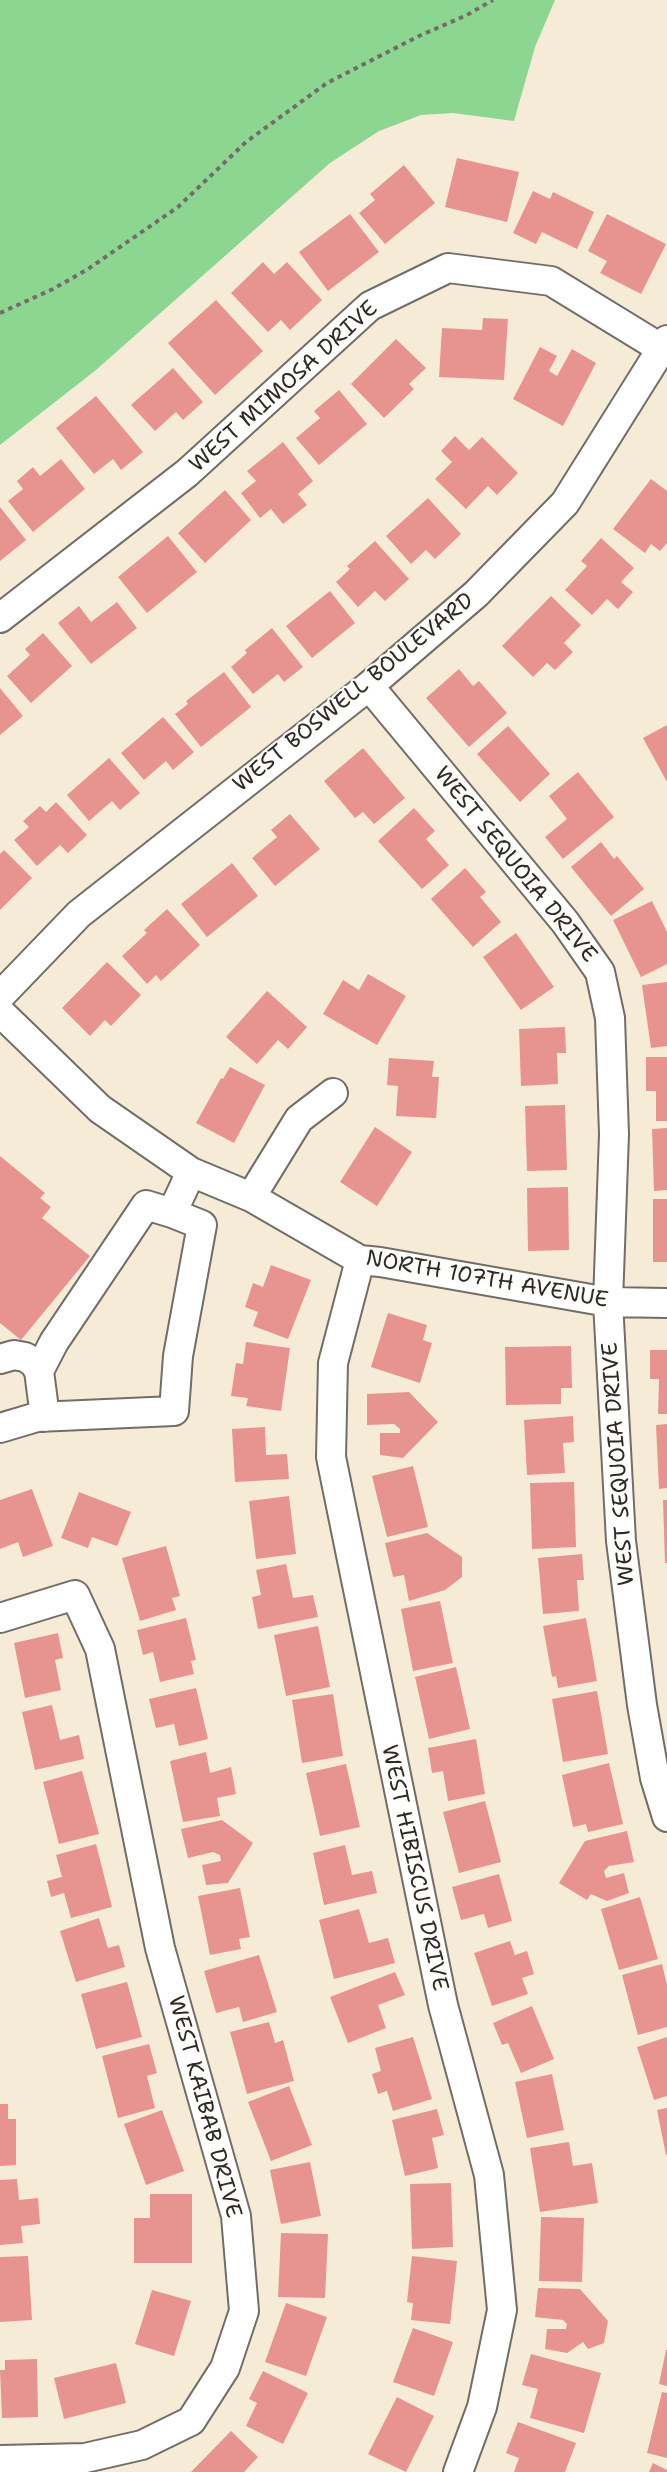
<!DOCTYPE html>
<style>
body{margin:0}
canvas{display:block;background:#f6ebd7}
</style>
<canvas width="667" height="2472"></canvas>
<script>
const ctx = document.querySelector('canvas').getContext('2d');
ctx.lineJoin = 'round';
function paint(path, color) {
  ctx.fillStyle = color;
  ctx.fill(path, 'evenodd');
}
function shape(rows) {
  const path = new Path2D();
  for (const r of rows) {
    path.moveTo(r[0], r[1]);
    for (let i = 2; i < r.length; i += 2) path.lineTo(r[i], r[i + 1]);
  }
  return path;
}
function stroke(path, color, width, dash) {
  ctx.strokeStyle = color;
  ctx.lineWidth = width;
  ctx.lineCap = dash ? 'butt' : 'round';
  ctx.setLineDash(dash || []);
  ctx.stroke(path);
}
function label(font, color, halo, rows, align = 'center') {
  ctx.font = font + ' "Shantell Sans",sans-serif';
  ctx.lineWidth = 4.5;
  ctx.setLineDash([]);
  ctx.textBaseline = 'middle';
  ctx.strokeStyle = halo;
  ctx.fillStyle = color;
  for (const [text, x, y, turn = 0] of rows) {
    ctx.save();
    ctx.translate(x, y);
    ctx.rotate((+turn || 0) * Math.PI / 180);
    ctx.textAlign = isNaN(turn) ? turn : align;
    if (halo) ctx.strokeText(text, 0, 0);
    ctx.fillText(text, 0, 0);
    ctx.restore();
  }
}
const green = shape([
 [0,0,555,0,535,47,514,121,453,113,421,115,379,131,330,163,96,370,0,445]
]);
const building = shape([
 [457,158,519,172,507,222,445,207],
 [404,165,435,203,385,244,359,213,375,200,370,194],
 [533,191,550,199,553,192,594,212,577,249,542,232,536,244,513,233],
 [350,214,379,252,328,291,299,252],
 [607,214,666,244,641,294,600,273,607,261,588,251],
 [263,262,274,274,287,262,322,300,290,330,281,320,268,332,231,293],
 [216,300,263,351,215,395,168,343],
 [483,318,508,319,504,380,439,377,442,328,482,330],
 [396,339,426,368,409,384,414,389,384,418,351,384],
 [540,347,557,356,549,371,557,376,572,349,596,363,563,426,513,399],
 [173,368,203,402,183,420,176,412,155,431,131,405],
 [339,390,367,424,319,465,296,438,320,418,314,411],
 [96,396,143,452,121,470,113,459,94,474,56,428],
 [455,436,469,450,482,437,518,473,497,495,488,486,466,509,435,479,452,462,441,451],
 [283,442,313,481,298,494,307,505,283,524,271,509,260,518,241,493,256,481,247,471],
 [61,459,85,489,33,532,8,501,23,489,17,481,33,467,40,476],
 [651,479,667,491,667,543,660,551,651,544,645,553,613,529],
 [225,490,251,520,205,563,178,533],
 [428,498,461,534,435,559,426,550,411,564,386,536],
 [0,507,26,540,0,561],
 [168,536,197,572,147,613,118,577],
 [601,538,634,568,621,582,633,592,618,609,607,599,592,615,565,590,587,566,581,561],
 [375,541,409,579,385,601,375,591,358,607,336,582,350,569,347,566],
 [330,591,355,623,312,658,286,626],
 [551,596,581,625,564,643,573,652,555,670,547,663,533,677,502,646],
 [117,602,137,628,91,664,58,623,79,606,91,622],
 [272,628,303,667,284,682,278,674,253,694,231,667,247,653,245,650],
 [43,633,72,666,31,703,7,676,30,655,25,649],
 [459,669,473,686,479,681,507,713,469,747,426,698],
 [224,672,251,707,201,747,175,714,188,704,186,701],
 [0,688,23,716,0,735],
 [163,717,194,752,173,770,166,761,144,780,121,753],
 [667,725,667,782,643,738],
 [508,726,550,774,520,802,477,754],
 [363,748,405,798,374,824,363,812,355,818,324,781],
 [109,758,140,793,120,810,112,801,89,821,67,795],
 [578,772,614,817,563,859,545,837,567,819,549,796],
 [56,802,87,835,68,853,60,845,37,866,14,840,29,827,23,821,40,806,46,812],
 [414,808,435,831,426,839,449,865,422,889,378,841],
 [290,814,320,849,275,886,252,858,277,837,271,830],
 [601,842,614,859,617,856,644,889,611,916,571,867],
 [4,850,32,878,0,910,0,854],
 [232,863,258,896,207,937,181,904],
 [465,868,486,892,480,897,501,922,473,947,431,899],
 [652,901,667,932,667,964,641,977,613,920],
 [167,909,200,945,161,981,156,975,147,984,122,956,147,933,144,930],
 [516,933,554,987,521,1010,483,957],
 [107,962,141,995,111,1026,105,1020,90,1036,62,1008],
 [368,974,406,996,377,1045,323,1014,343,980,359,990],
 [667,982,667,1046,651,1048,642,985],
 [267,991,307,1027,288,1049,278,1040,257,1064,226,1037],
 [565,1027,566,1053,557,1053,558,1084,521,1086,519,1029],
 [646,1057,667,1057,667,1121,656,1121,656,1091,646,1091],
 [389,1058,434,1061,432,1077,439,1077,436,1118,396,1116,398,1086,387,1085],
 [230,1067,265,1085,234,1143,196,1123,221,1078,223,1079],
 [565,1105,567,1170,527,1171,525,1106],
 [375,1127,412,1152,377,1206,340,1182],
 [667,1128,667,1190,654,1191,652,1129],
 [0,1156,45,1193,40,1198,51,1207,42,1218,90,1256,21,1340,0,1323],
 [568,1187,569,1250,528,1251,527,1188],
 [653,1199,667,1199,667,1262,653,1262],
 [271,1265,311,1280,288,1339,253,1326,258,1312,245,1307,253,1283,263,1287],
 [388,1313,427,1325,423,1340,432,1343,420,1383,371,1367],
 [246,1342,290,1348,281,1411,246,1406,248,1398,231,1396,236,1363,243,1364],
 [571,1346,572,1388,561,1388,561,1404,506,1405,505,1347],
 [650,1350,667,1350,667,1414,658,1414,659,1379,650,1379],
 [409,1392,438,1422,403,1458,380,1455,380,1433,400,1433,400,1429,394,1424,367,1425,367,1394],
 [573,1416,574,1442,563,1443,565,1473,527,1475,524,1420],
 [667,1424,667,1488,659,1489,656,1425],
 [265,1427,266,1455,287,1454,289,1479,235,1482,232,1429],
 [413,1466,428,1527,387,1537,372,1476],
 [574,1482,576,1547,532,1549,530,1483],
 [32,1489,53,1546,23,1557,18,1542,0,1549,0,1500],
 [79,1492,131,1512,117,1546,92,1537,88,1548,61,1538],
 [289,1496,296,1554,256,1559,249,1501],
 [663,1500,667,1500,667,1563,665,1563],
 [427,1533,462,1557,462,1577,445,1590,409,1601,404,1575,393,1577,385,1543],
 [166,1546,180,1596,172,1598,176,1610,140,1621,122,1558],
 [582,1554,584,1580,577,1580,579,1611,543,1614,538,1558],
 [286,1564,293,1598,313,1595,318,1617,258,1629,252,1597,261,1595,256,1570],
 [440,1601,453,1663,413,1671,401,1609],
 [186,1618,196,1660,191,1661,194,1674,160,1682,153,1652,143,1655,137,1630],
 [586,1618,597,1681,558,1688,556,1676,552,1677,543,1626],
 [318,1626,330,1687,286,1696,274,1635],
 [58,1633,63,1658,55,1660,61,1690,25,1698,14,1643],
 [456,1667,470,1729,429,1739,415,1677],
 [196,1688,208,1739,179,1746,174,1724,156,1728,149,1699],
 [597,1691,608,1754,563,1762,552,1699],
 [333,1694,343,1756,302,1763,292,1700],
 [52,1705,60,1740,79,1735,84,1759,35,1770,22,1712],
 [476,1739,485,1794,448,1801,443,1771,432,1773,428,1748],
 [206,1752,210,1773,231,1767,236,1794,217,1798,220,1816,183,1822,170,1761],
 [609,1763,623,1824,588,1832,586,1824,573,1827,562,1775],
 [346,1764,360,1827,320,1836,306,1773],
 [82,1771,99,1834,59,1844,43,1782],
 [485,1801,501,1862,459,1873,443,1812],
 [222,1820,253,1843,228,1883,206,1885,202,1865,221,1861,220,1855,213,1852,188,1858,181,1829],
 [627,1831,634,1862,609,1866,604,1871,606,1878,624,1873,629,1893,607,1901,591,1894,587,1900,559,1883,585,1841],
 [96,1844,112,1907,71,1918,64,1893,51,1897,47,1881,62,1877,56,1855],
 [345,1845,352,1875,372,1871,377,1893,324,1905,313,1853],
 [499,1874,512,1921,488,1928,484,1914,461,1920,452,1887],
 [240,1888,250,1937,239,1939,241,1949,210,1955,198,1896],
 [640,1897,658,1959,619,1970,601,1909],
 [359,1909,369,1943,388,1938,395,1963,334,1979,319,1920],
 [99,1918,108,1948,119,1945,125,1967,76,1982,60,1931],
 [510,1941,515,1955,527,1951,534,1974,522,1978,528,1994,492,2006,474,1953],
 [259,1955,277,2012,243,2022,239,2007,216,2013,204,1971],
 [662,1964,667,1985,667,2027,638,2035,622,1975],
 [395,1972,405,1995,378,2005,386,2028,348,2043,330,1997],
 [127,1982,142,2037,96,2049,81,1994],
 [532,2006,554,2059,521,2073,508,2043,502,2045,493,2023],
 [269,2022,275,2043,283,2040,294,2081,247,2094,230,2032],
 [413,2037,432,2099,393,2111,387,2091,378,2094,372,2074,381,2071,375,2048],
 [667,2037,667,2096,654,2100,637,2047],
 [149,2044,157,2073,147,2076,155,2108,118,2118,102,2056],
 [552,2074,564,2130,527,2138,515,2082],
 [289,2086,312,2145,271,2161,248,2102],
 [0,2104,8,2104,8,2119,16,2119,16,2165,0,2166],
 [667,2108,667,2155,666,2155,657,2110],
 [437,2109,444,2135,432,2138,438,2168,405,2176,392,2120],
 [162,2110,184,2171,146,2185,124,2124],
 [569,2142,573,2166,592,2163,598,2203,540,2212,530,2148],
 [310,2162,321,2216,281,2224,270,2170],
 [17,2179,19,2200,38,2198,40,2224,21,2226,23,2243,0,2245,0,2180],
 [451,2183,453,2247,412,2249,410,2184],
 [150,2194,192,2194,192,2263,134,2263,134,2218,150,2218],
 [541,2217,584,2218,582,2282,539,2281],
 [281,2233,328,2234,325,2298,278,2297],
 [28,2256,32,2320,0,2322,0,2257],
 [412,2256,457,2261,450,2324,411,2320,413,2303,407,2302],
 [538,2288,580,2289,608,2321,604,2343,588,2349,583,2342,567,2353,545,2349,547,2329,566,2329,567,2324,563,2320,535,2317],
 [152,2290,191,2301,174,2356,135,2344],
 [286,2303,327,2317,306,2376,265,2362],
 [413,2328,453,2342,434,2396,393,2382],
 [666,2350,667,2350,667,2386,659,2384],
 [531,2354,601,2373,584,2433,530,2418,538,2389,522,2385],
 [37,2359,38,2417,2,2418,0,2370,5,2370,5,2360],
 [116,2363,126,2403,64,2419,54,2378],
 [263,2371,308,2393,283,2444,246,2426,257,2403,249,2399],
 [662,2392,667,2393,667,2458,647,2453],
 [397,2397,434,2416,406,2472,368,2454],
 [518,2422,576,2443,565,2472,514,2472,519,2458,506,2453],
 [231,2431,258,2457,244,2472,191,2472],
 [653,2463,667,2470,667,2472,649,2472]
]);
const path = shape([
 [0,313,53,289,88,269,178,207,246,142,327,83,419,36,467,15,493,0]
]);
const minor = shape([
 [0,618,187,473,370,306,448,268,551,281,667,352],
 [369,686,565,922,600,972,610,1018,614,1134,608,1302,621,1541,642,1705,655,1778,667,1817],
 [0,996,79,914,369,686,476,594,565,503,667,340],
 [0,1012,100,1109,191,1172,251,1197,360,1260,380,1262,608,1302,667,1303],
 [251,1197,299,1119,333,1093],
 [360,1260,333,1363,331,1457,443,2005,489,2175,502,2310,482,2407,458,2472],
 [0,1359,14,1355,25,1357,34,1363,39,1371],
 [45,1417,39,1371,54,1342,146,1205,172,1213],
 [0,1428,37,1417,174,1411,178,1356,202,1225,172,1213,191,1172],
 [0,1618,75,1595,100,1649,160,1948,236,2216,244,2311,225,2368,191,2421,142,2445,85,2458,0,2460]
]);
const streetNames = [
 ["WEST MIMOSA DRIVE",284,387,-42],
 ["WEST BOSWELL BOULEVARD",354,693,-39],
 ["WEST SEQUOIA DRIVE",515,865,51],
 ["NORTH 107TH AVENUE",487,1280,10],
 ["WEST SEQUOIA DRIVE",619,1464,-94],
 ["WEST HIBISCUS DRIVE",414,1868,78],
 ["WEST KAIBAB DRIVE",204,2107,75]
];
paint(green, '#8cd692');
paint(building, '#e79490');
stroke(minor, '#726e67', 32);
stroke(path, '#726e67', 4, [4.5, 4.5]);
stroke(minor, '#fff', 28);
label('22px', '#2b2b2b', '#fdfcf7', streetNames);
</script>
